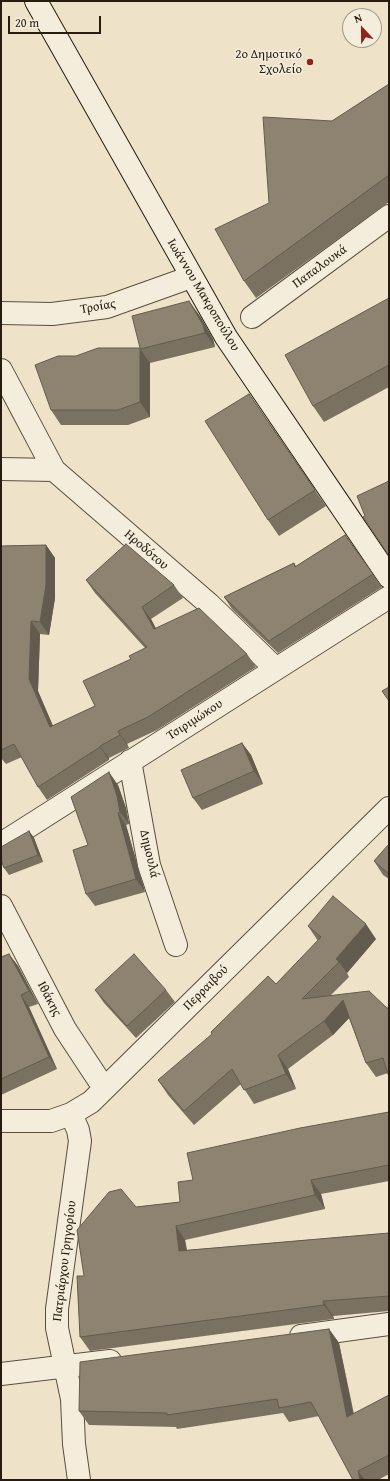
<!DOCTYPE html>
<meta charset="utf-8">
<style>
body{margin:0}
#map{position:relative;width:390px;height:1481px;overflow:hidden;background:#eee3c9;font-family:"Gentium Book Plus",serif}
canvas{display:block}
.frame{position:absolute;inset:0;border:2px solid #271c0f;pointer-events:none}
.north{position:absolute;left:342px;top:8px;width:40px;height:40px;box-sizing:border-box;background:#f4eddc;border:1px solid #a2998a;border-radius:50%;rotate:338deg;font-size:11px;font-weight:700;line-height:16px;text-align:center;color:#271c0f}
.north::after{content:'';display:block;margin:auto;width:14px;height:18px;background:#8f2418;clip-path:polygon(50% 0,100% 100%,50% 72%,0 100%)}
.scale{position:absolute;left:8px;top:16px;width:93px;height:18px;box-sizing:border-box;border:2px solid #271c0f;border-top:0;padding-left:5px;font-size:12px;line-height:14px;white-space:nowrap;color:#271c0f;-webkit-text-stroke:3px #f4eddc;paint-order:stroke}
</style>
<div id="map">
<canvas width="390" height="1481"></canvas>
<div class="frame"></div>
<div class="north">N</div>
<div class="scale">20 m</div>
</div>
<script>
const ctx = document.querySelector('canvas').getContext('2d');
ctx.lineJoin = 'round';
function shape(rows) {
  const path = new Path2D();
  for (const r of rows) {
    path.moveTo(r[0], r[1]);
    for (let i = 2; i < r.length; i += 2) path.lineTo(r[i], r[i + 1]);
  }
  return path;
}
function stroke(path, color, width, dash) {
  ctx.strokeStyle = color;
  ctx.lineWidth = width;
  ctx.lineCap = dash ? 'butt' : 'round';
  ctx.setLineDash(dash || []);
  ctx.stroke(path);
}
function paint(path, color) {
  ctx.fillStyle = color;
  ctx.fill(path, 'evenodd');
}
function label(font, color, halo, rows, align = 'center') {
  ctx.font = font + ' "Gentium Book Plus",serif';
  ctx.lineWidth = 3;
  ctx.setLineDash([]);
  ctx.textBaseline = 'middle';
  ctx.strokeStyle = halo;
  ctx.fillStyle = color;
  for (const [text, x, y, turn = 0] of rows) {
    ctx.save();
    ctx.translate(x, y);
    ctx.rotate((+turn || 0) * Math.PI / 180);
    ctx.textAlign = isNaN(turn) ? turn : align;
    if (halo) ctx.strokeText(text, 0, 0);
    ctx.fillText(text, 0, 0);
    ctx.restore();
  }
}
const street = shape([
 [1,313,52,314,107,307,191,277],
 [252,317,389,216],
 [1,370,54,470],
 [1,469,54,470,209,604,275,668],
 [130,761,149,865,176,945],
 [1,844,389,597],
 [1,906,65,1029,98,1079,105,1086],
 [71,1114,78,1130,80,1141,57,1309,57,1328,72,1399,74,1444,79,1480],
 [1,1121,51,1121,71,1114,91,1102,389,808],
 [301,1336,389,1324],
 [1,1374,110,1361]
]);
const secondary = shape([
 [36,1,226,337,389,577]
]);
const wall = shape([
 [389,84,389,202,256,298,244,281,269,203,332,121],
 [389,298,389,387,324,422,313,406],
 [200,316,213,339,215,347,150,363,150,417,128,425,61,425,51,410,76,356,140,348],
 [249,394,326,506,279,536,268,520],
 [345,535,382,587,278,653,232,609,224,597,294,563,296,566],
 [46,545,55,558,55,598,49,635,40,634,38,691,53,726,95,706,131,659,145,648,95,593,86,580,174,585,183,598,151,619,156,629,247,654,256,667,157,730,127,744,129,748,109,758,109,760,47,800,38,787,22,757,6,764,1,758,1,546],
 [242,743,251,755,263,784,202,810,193,798],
 [118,785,126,808,129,824,126,825,145,892,95,906,86,894,88,845],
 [29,831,34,838,43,862,9,875,4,868],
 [389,844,389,879,383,875,374,861],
 [308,926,376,939,347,973,349,977,330,996,388,1009,388,1073,376,1077,366,1063,349,1018,333,1035,288,1069,296,1089,254,1104,241,1084,194,1125,168,1095,158,1080,276,984,318,941],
 [9,954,18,966,38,1004,29,1007,57,1069,1,1095,1,957],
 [95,990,166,990,175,1002,136,1038,104,1003],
 [389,1112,389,1181,321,1194,325,1209,185,1240,187,1250,389,1233,389,1311,333,1316,334,1319,90,1351,80,1337,84,1276,136,1207,180,1202,193,1180],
 [329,1329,339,1343,354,1414,389,1395,389,1474,378,1480,353,1480,319,1416,289,1422,283,1413,177,1429,176,1427,89,1425,79,1411]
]);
const shadedWall = shape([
 [189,301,200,316,213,339,215,347,205,333],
 [140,349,150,363,150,417,140,402],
 [46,545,55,558,55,598,49,635,40,622],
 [142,607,151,619,163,642,154,629],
 [31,621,40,634,38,691,59,740,50,727,29,679],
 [118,731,127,744,129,748,120,735],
 [242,743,251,755,263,784,254,771],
 [100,746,109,758,109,760,100,747],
 [109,772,118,785,126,808,129,824,120,812],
 [118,813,126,825,145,892,136,879],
 [29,831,34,838,43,862,38,855],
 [366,924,376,939,347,973,339,962,336,959],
 [9,954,18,966,38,1004,29,991],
 [21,995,29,1007,57,1069,49,1057],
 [343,1000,353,1014,333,1035,324,1021],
 [278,1055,288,1069,296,1089,286,1074],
 [311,1180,321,1194,325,1209,315,1195],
 [176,1226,185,1240,189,1265,179,1251],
 [323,1301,333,1316,334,1319,324,1305],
 [329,1329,339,1343,357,1432,347,1417],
 [358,1471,365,1480,360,1480]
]);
const building = shape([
 [389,84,389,175,244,281,215,229,269,203,263,117,332,121,389,84],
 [389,298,389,365,313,406,285,355,389,298],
 [189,301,203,325,205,333,140,349,140,402,118,410,51,410,35,365,58,356,76,356,98,348,140,348,132,316,189,301],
 [249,394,315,490,268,520,205,421,249,394],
 [389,481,389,558,388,554,363,517,365,516,357,496,389,481],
 [345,535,373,574,269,641,224,597,294,563,295,567,345,535],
 [126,544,174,585,142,607,154,629,199,608,247,654,148,717,118,731,120,735,100,746,100,747,38,787,14,744,1,750,1,546,46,545,46,585,40,622,31,621,29,679,50,727,95,706,83,681,131,659,129,656,147,647,86,580,126,544],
 [389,687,389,701,382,691,389,687],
 [242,743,254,771,193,798,181,770,242,743],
 [109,772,117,796,120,812,118,813,136,879,86,894,73,850,88,845,71,797,109,772],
 [29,831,38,855,4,868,1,860,1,847,29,831],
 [389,844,389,874,374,861,389,844],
 [333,896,366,924,336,959,339,962,302,999,369,991,388,1009,389,999,389,1077,383,1058,366,1063,343,1000,324,1021,278,1055,286,1074,244,1090,232,1069,184,1111,158,1080,212,1034,211,1032,268,976,276,984,321,937,308,926,333,896],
 [9,954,29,991,21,995,49,1057,1,1079,1,957,9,954],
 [134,954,166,990,127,1026,95,990,134,954],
 [389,1112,389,1165,311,1180,315,1195,176,1226,179,1251,389,1233,389,1296,323,1301,324,1305,80,1337,77,1276,84,1276,77,1230,109,1192,121,1189,136,1207,180,1202,178,1182,193,1180,187,1153,300,1128,389,1112],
 [329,1329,347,1417,389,1395,389,1455,358,1471,360,1480,353,1480,311,1402,279,1408,277,1399,167,1415,167,1413,79,1411,80,1362,329,1329]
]);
const markers = [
 [310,62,4,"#8f2418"]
];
const poiNames = [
 ["2ο Δημοτικό",302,55],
 ["Σχολείο",302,70]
];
const streetNames = [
 ["Παπαλουκά",320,267,-36],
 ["Ιωάννου Μακροπούλου",203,295,59],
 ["Τροίας",98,307,-10],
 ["Ηροδότου",146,550,41],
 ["Τσιριμώκου",195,720,-33],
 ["Δημουλά",149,854,77],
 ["Περραιβού",206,988,-45],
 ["Ιθάκης",49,999,62],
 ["Πατριάρχου Γρηγορίου",65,1261,-83]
];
stroke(street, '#594e3e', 24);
stroke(secondary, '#271c0f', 24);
stroke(street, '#f4eddc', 22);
stroke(secondary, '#f4eddc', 22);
paint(wall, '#7a7160');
paint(shadedWall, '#635c4e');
paint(building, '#8e8370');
stroke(building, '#635c4e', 1);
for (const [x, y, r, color] of markers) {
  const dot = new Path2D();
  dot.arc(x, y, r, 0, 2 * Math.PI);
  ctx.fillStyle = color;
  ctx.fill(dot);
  stroke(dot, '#f4eddc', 1.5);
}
label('13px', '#271c0f', '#f4eddc', poiNames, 'right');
label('13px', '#271c0f', '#f4eddc', streetNames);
</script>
